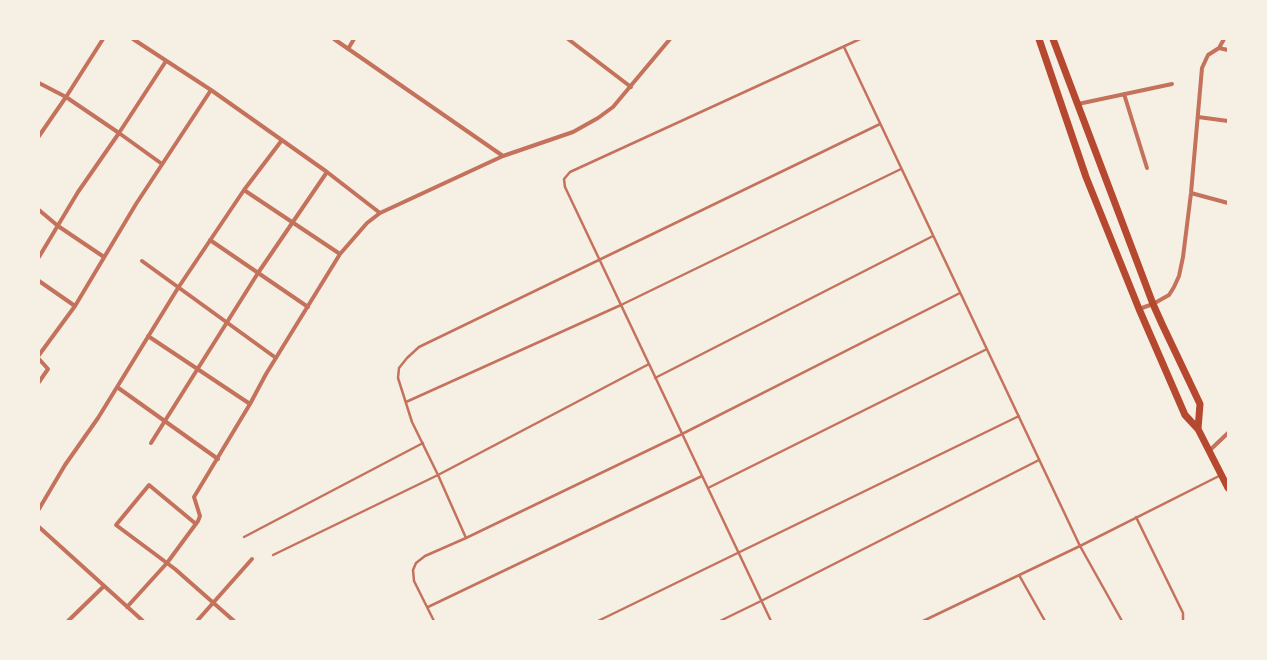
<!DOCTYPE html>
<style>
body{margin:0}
#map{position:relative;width:1267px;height:660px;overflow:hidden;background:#f6efe4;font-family:"Libre Baskerville",serif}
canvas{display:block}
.frame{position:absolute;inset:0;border:40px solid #f6efe4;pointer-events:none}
</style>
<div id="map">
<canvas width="1267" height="660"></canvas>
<div class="frame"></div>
</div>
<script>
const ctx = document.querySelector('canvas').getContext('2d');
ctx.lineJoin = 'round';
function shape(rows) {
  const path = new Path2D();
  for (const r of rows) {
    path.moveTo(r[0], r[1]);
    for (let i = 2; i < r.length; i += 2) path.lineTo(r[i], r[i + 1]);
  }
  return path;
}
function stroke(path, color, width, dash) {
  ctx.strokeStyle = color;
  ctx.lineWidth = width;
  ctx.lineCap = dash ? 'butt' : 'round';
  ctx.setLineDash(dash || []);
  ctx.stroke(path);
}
const service = shape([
 [844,47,1080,546,1122,621],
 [655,378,933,236],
 [406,402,621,305,901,169],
 [708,488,987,349],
 [1136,517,1183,613,1183,621],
 [244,537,423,443],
 [466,538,438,475,412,422,398,378,399,368,407,358,419,347,880,124],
 [273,555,438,475,649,364],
 [1019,575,1045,621],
 [428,607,702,476],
 [434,621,414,581,413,570,416,563,425,556,466,538,682,434,960,293],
 [598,621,1019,416],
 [720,621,761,601,1039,460],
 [771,621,565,187,564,179,570,172,860,39],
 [923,621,1080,546,1221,475]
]);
const minor = shape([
 [133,39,211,90,327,172,380,213],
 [334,39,503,156],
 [568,39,631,87],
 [1219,48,1228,50],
 [348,49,354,39],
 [39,83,66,97,119,133,162,164],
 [1124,94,1147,168],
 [1078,104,1172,84],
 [1198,117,1228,121],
 [39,136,66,97,103,39],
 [244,190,282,140],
 [1191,193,1228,203],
 [39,210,58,226,104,257],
 [210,240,308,307],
 [39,257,78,192,119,133,166,61],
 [142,261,276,358],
 [39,281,75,306],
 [1139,309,1153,304,1169,295,1174,287,1179,276,1183,257,1191,193,1202,68,1208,55,1219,48,1224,39],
 [148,336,250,404],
 [39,355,75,306,136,204,211,90],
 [39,359,48,369,39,382],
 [117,387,218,459],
 [151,443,258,273,327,172],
 [1209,451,1228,433],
 [39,509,65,465,98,418,178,288,244,190,340,254],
 [196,524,149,485,116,525,175,569,234,621],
 [39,527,143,621],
 [127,607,167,563,198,521,200,516,194,497,250,404,266,374,340,254,367,223,380,213,503,156,573,132,598,118,613,107,670,39],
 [68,621,104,586],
 [197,621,252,559]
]);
const primary = shape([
 [1039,39,1086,177,1139,309,1185,415,1198,429,1228,488],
 [1053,39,1153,304,1162,324,1200,404,1198,429]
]);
stroke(service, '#c5725c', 2.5);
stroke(minor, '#c5725c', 4);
stroke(primary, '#b5482f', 7);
</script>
